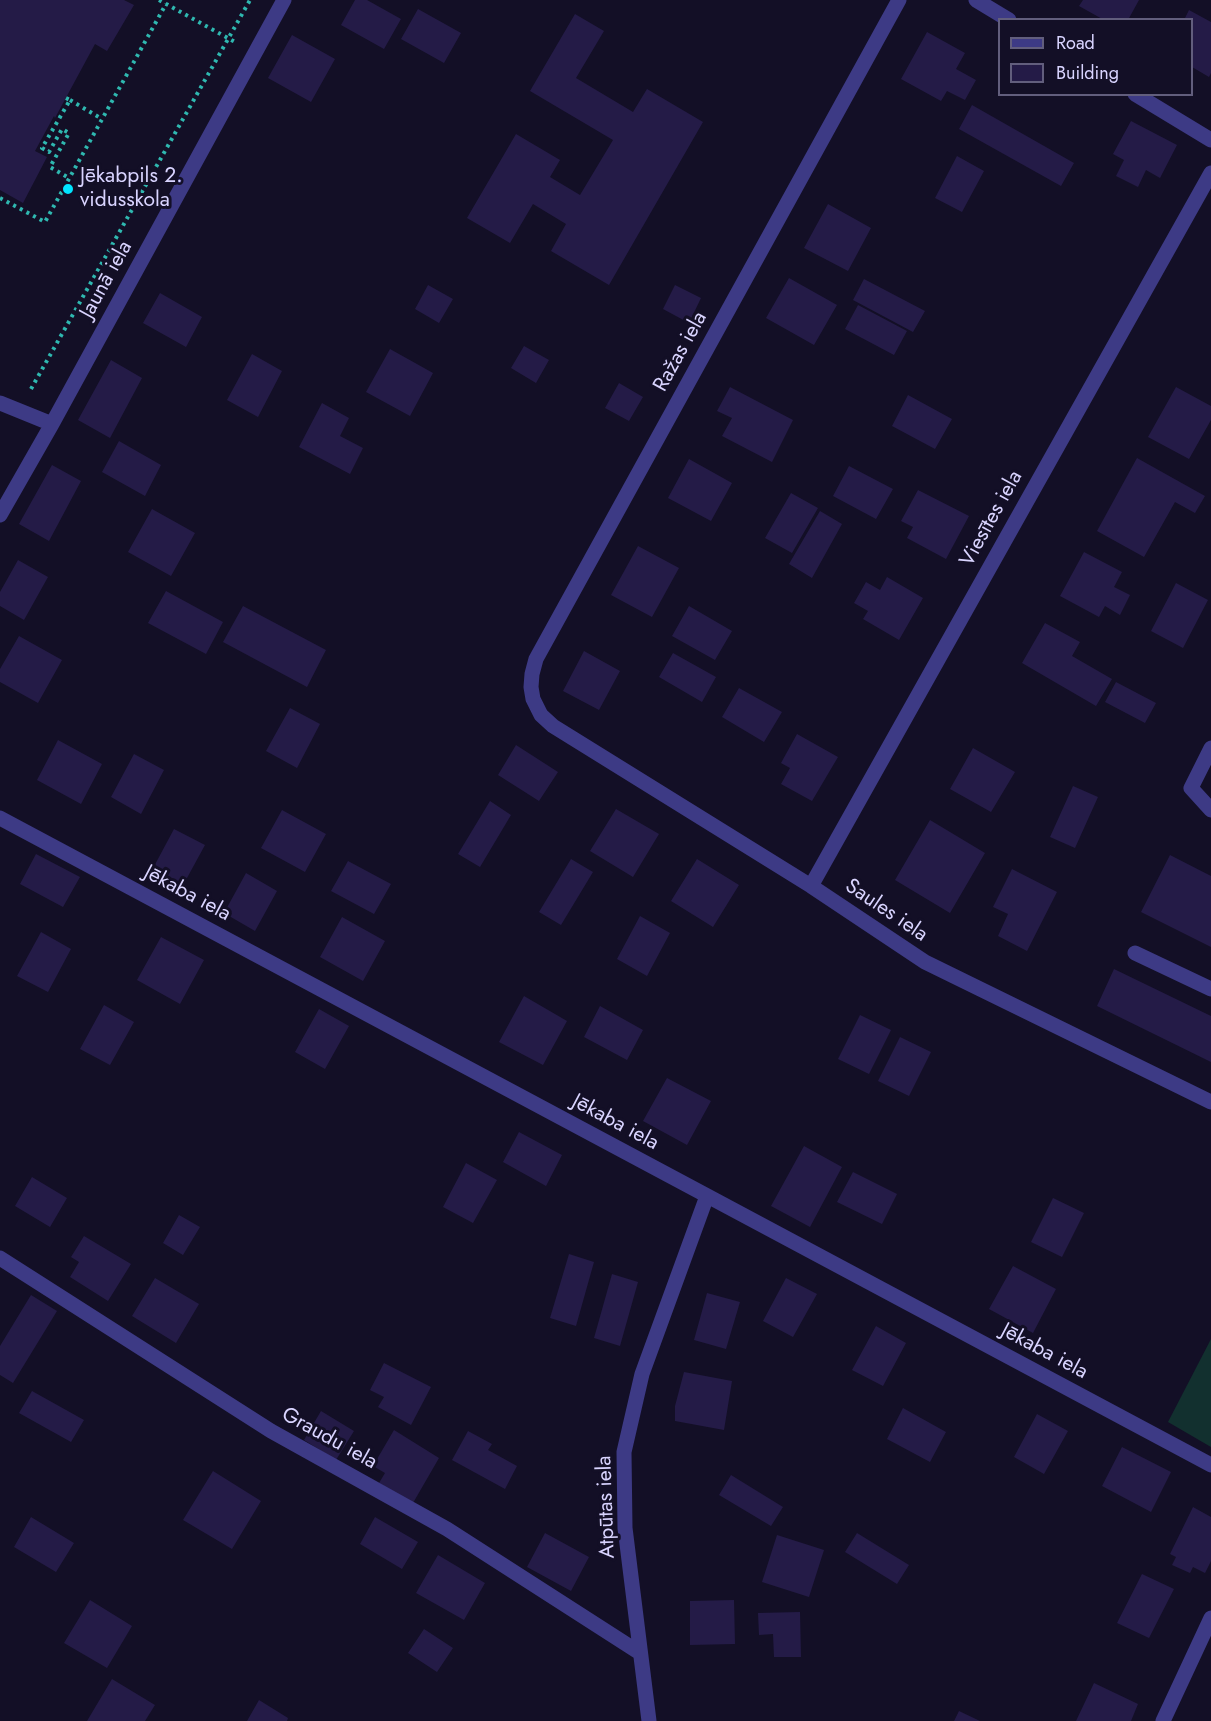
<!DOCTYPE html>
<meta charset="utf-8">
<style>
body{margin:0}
#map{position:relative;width:1211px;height:1721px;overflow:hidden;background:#130f26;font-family:Jost,sans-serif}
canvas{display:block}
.legend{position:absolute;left:998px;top:18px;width:195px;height:78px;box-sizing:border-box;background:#130f26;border:2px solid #625e7d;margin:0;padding:8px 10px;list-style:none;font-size:18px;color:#d9d4ff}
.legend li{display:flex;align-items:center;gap:12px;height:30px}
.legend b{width:30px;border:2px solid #625e7d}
</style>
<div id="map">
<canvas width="1211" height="1721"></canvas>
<ul class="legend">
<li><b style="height:8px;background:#3d3a85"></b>Road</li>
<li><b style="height:16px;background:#241b47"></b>Building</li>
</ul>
</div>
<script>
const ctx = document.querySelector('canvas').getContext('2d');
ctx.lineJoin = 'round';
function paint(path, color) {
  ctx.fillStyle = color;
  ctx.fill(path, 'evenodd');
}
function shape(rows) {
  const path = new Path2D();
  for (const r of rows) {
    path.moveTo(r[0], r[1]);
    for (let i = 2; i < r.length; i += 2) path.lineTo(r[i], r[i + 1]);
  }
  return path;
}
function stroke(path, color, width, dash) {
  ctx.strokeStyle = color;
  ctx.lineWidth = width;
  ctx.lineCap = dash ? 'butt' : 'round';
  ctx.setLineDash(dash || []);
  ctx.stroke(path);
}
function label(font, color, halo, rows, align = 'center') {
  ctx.font = font + ' Jost,sans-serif';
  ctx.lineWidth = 6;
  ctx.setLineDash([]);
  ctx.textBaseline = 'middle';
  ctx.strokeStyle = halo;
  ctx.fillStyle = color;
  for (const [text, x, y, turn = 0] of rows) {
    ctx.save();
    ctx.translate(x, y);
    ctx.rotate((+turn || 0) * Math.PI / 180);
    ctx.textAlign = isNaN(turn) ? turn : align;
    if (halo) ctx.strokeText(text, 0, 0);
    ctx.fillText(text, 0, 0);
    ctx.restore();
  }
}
const green = shape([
 [1211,1339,1211,1447,1168,1422]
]);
const building = shape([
 [0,0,124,0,134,5,107,51,95,44,55,118,54,116,35,151,47,157,23,203,0,190],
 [355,0,367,0,401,19,384,49,341,25],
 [1083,0,1139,0,1128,20,1104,20,1079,6],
 [418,9,461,33,444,63,401,39],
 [1189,10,1211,22,1211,73,1209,77,1192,67,1192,20,1184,20],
 [575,14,604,31,576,78,633,112,647,89,703,122,609,285,551,251,566,224,533,204,510,243,467,218,516,134,560,160,550,177,580,195,613,140,530,91],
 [927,32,965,53,956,69,976,80,965,100,947,91,941,101,901,79],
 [292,35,335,59,311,102,268,78],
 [972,105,1074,163,1061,186,959,129],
 [1131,121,1177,145,1160,178,1146,170,1138,187,1116,176,1124,160,1113,154],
 [957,156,984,171,962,212,935,198],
 [828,204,871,228,848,271,804,248],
 [789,278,837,305,814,345,766,318],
 [864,279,925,311,913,332,853,300],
 [428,285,453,299,439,323,415,309],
 [675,285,701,298,689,323,663,309],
 [160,293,202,317,186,347,143,323],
 [858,305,907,331,894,355,845,329],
 [524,346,549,360,536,383,511,368],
 [390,349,433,373,410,416,366,392],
 [252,354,282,371,258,417,227,400],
 [111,360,142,378,110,438,78,420],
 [619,383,643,397,629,421,605,408],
 [730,387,793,420,772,462,722,436,732,418,717,411],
 [1176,387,1211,406,1211,420,1189,459,1148,437],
 [908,395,952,419,935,449,892,426],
 [322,403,349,418,340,436,363,448,350,474,299,447],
 [119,441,161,465,145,496,102,472],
 [1137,458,1205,496,1195,513,1175,502,1144,557,1097,531],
 [689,459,732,483,711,521,668,498],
 [52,465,81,481,49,541,19,524],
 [849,466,893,489,876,519,833,496],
 [918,490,969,516,946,559,907,538,913,527,901,521],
 [791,493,818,508,792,553,765,538],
 [152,509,195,533,171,576,128,552],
 [820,511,842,524,812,578,789,564],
 [638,546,679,568,652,617,611,595],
 [1084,552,1122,572,1114,587,1130,595,1120,615,1105,606,1099,617,1060,596],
 [18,560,48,577,24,620,0,606,0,592],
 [887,577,923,598,899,640,863,619,868,611,854,603,866,582,880,590],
 [1176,583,1208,600,1183,648,1151,631],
 [166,591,223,622,206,654,148,623],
 [243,606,326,650,307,687,223,642],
 [689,606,732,631,715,660,672,636],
 [1045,623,1080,642,1072,656,1112,679,1096,706,1022,663],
 [19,636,62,660,38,703,0,682,0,669],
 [584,651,620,671,599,710,563,691],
 [673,653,716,677,702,702,659,677],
 [1116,682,1156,703,1145,723,1105,702],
 [739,688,782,712,764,742,722,717],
 [290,708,320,724,297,768,266,751],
 [797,734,838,757,812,801,781,784,790,768,781,763],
 [58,740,102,764,81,804,37,780],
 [516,745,558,772,539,801,498,775],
 [973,748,1015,772,991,812,950,789],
 [134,754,164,770,141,814,111,797],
 [1073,786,1098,797,1075,848,1050,837],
 [490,801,511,815,480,867,458,854],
 [616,809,659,834,633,877,590,851],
 [282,810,326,834,305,872,261,848],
 [930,820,985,853,950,913,895,880],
 [174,829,205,845,181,889,151,872],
 [36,854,80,877,63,907,20,884],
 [1170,855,1211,876,1211,947,1141,912],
 [571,859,593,872,561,925,539,912],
 [697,859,739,885,713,927,671,901],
 [348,861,391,884,374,914,331,891],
 [1012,869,1057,892,1027,951,998,936,1008,914,993,907],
 [246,873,277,891,255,931,224,913],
 [640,916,670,933,647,976,617,959],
 [342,917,385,941,363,981,320,957],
 [41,932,71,949,48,992,17,976],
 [161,937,204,960,180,1004,137,980],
 [1114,969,1211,1016,1211,1062,1097,1006],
 [524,996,567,1021,543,1065,499,1042],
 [104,1005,134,1022,110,1065,80,1049],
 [600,1006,643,1030,627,1060,584,1037],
 [319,1009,349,1026,325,1069,295,1052],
 [860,1015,891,1030,869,1074,838,1059],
 [900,1037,931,1052,909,1096,878,1081],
 [667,1078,711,1101,687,1145,643,1121],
 [519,1132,562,1155,546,1186,503,1162],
 [804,1146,842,1167,810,1227,771,1206],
 [466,1163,497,1180,473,1223,443,1207],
 [853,1172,897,1194,882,1224,837,1202],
 [32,1177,67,1198,50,1227,15,1206],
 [1053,1198,1084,1213,1062,1257,1031,1242],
 [179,1215,200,1227,183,1255,163,1243],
 [84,1236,131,1264,108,1301,70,1277,79,1262,71,1257],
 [569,1254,594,1262,576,1326,550,1318],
 [1013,1266,1056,1289,1033,1333,989,1309],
 [612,1274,638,1282,620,1346,594,1338],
 [155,1278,199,1304,176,1343,132,1316],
 [786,1278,817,1294,793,1337,763,1321],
 [707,1293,740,1302,726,1349,694,1340],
 [31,1295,57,1311,13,1383,0,1375,0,1346],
 [876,1326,906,1343,883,1386,852,1370],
 [384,1363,431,1387,411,1425,378,1407,384,1397,370,1390],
 [684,1372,732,1381,724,1430,675,1421,675,1406],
 [32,1391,84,1420,71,1442,19,1413],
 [903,1408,946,1432,930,1462,887,1439],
 [321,1411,354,1431,336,1460,304,1440],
 [1037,1414,1068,1431,1044,1474,1014,1457],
 [394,1430,439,1458,413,1503,379,1483,385,1473,373,1466],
 [468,1431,492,1444,488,1450,517,1466,505,1489,452,1460],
 [1122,1447,1171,1472,1151,1512,1102,1486],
 [213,1471,261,1501,232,1549,183,1520],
 [731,1475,783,1507,771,1526,719,1495],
 [1193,1507,1211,1517,1211,1561,1205,1573,1193,1567,1190,1573,1172,1565,1176,1557,1170,1554],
 [31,1517,74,1543,56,1572,14,1547],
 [375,1517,418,1542,402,1569,360,1544],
 [545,1533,589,1557,571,1591,527,1567],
 [857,1533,909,1565,897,1584,845,1552],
 [777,1535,824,1550,809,1597,762,1582],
 [438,1555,485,1583,464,1620,416,1593],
 [1142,1574,1174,1589,1149,1638,1117,1623],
 [90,1600,132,1626,107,1668,64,1643],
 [734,1600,735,1644,690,1645,690,1601],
 [800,1612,801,1657,774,1657,773,1634,759,1635,758,1613],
 [424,1629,453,1648,437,1672,408,1653],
 [112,1679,155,1705,145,1721,87,1721],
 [1094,1683,1138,1704,1131,1721,1076,1721],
 [259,1700,288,1718,287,1721,247,1721],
 [959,1711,980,1721,954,1721]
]);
const path = shape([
 [159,0,235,42],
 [66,98,70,100,42,148,49,152,62,129,69,133,50,167,69,178],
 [70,100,102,119],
 [0,198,45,222,166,4],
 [31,389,250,0]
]);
const minor = shape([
 [899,0,536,659,532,674,531,687,533,699,541,715,553,726,811,886,925,962,1211,1102],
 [976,0,1009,20],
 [1135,94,1211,140],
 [0,403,52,424],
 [0,515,52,424,284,0],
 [1211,748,1191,788,1211,810],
 [0,818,1211,1465],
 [811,886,1211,173],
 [1135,953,1211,989],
 [0,1258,271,1431,447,1529,640,1653],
 [649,1721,625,1528,624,1452,642,1374,707,1196],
 [1163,1721,1211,1618]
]);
const markers = [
 [68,189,6,"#00e5ff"]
];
const poiNames = [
 ["Jēkabpils 2.",80,177],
 ["vidusskola",80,201]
];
const streetNames = [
 ["Jaunā iela",107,280,-61],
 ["Ražas iela",681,352,-61],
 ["Viesītes iela",992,519,-61],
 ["Jēkaba iela",187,894,28],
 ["Saules iela",886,911,34],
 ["Jēkaba iela",615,1123,28],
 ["Jēkaba iela",1044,1352,28],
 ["Graudu iela",329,1439,29],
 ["Atpūtas iela",607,1507,-92]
];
paint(green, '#12302f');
paint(building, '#241b47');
stroke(path, '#2fb8b0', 4, [3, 4.5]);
stroke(minor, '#3d3a85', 15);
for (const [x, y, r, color] of markers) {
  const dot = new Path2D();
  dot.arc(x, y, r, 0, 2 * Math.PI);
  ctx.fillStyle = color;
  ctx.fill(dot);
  stroke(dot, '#130f26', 2);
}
label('21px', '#d9d4ff', '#130f26', poiNames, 'left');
label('21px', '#d9d4ff', '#130f26', streetNames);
</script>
